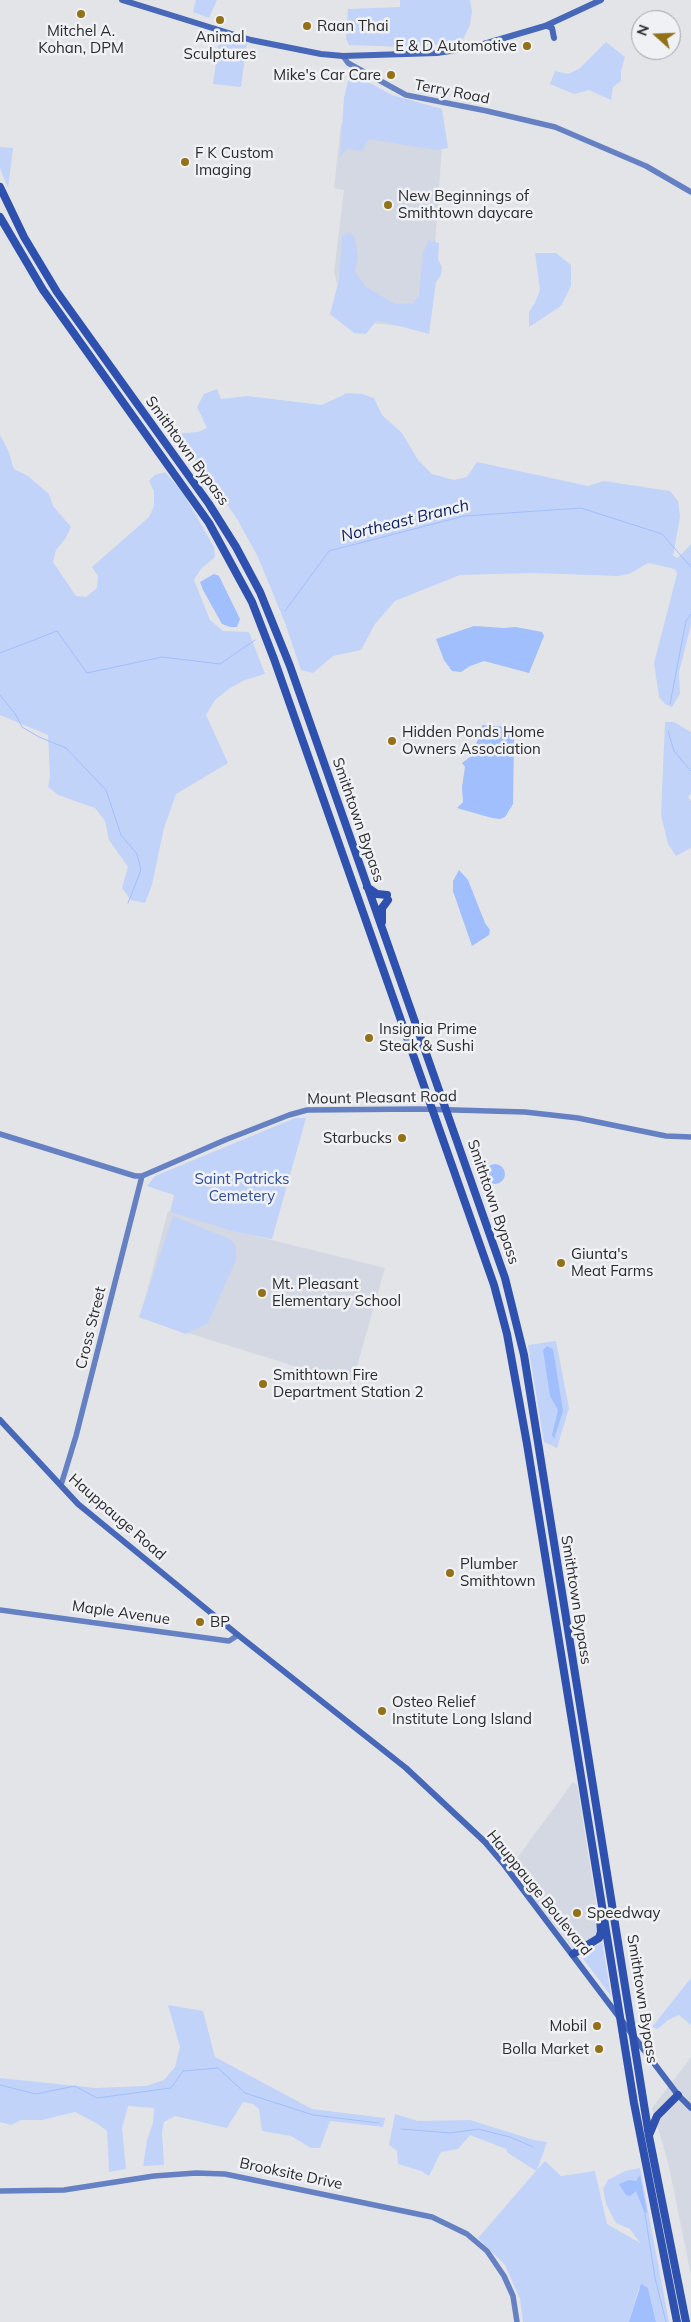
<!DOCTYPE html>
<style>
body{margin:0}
#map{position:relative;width:691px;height:2322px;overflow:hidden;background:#e3e4e7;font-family:Mulish,sans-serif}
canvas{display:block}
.north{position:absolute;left:631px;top:10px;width:50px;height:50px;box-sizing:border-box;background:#f0f1f5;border:1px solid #a1a2a5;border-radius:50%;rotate:290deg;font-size:14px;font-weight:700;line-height:20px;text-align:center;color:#2b2b2c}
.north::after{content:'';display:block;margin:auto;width:18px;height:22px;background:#937118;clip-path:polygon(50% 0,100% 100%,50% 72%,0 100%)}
</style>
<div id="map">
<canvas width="691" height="2322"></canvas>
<div class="north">N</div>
</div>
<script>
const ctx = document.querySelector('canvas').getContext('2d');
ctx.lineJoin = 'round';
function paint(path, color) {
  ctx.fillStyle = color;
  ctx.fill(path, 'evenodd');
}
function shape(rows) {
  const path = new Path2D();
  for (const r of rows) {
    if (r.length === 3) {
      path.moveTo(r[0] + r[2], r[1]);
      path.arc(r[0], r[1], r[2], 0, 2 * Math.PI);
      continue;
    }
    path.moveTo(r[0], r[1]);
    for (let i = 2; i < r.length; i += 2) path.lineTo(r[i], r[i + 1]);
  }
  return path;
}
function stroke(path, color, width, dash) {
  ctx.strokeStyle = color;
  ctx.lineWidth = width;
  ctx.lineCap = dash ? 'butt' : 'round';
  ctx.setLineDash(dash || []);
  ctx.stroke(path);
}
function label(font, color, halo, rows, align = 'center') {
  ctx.font = font + ' Mulish,sans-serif';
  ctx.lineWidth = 5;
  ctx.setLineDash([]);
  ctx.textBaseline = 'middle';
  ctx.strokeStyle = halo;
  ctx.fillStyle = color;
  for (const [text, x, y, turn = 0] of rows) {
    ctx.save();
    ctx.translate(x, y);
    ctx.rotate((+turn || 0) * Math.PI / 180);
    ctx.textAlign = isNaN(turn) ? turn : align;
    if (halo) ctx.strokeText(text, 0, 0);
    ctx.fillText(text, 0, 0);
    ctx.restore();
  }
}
const built = shape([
 [341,124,442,146,429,329,361,322,344,308,334,272,344,190,334,188],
 [168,1211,239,1232,385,1268,352,1384,140,1318],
 [573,1782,577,1785,600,1928,596,1938,575,1951,509,1869],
 [691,2057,691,2275,668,2162,652,2108]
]);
const green = shape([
 [196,0,217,0,209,18,193,12],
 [400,0,470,0,472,11,470,25,463,39,452,44,405,47,349,45,346,38,348,9,400,7],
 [220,34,247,42,241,87,213,84],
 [606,42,625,57,621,71,621,81,613,87,611,100,589,90,574,94,550,84,555,71,568,74,579,69],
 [350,72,392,95,442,109,448,148,436,150,369,139,362,151,346,149,340,158,344,98],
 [0,147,13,148,8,188,0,168],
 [350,232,355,238,358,258,355,271,366,287,395,304,413,303,419,295,423,253,429,240,439,243,438,259,442,267,441,275,436,282,429,334,377,320,366,334,354,333,330,314,339,280,342,236],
 [535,253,556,253,571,265,571,286,561,306,529,327,529,312,535,303,540,290],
 [217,389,221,399,247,396,322,405,347,393,362,394,374,398,382,415,402,433,418,460,432,474,454,480,467,477,477,462,588,486,604,481,670,491,678,501,680,517,673,556,678,558,691,544,691,625,679,672,680,694,672,707,665,704,659,697,654,663,677,574,675,569,648,563,629,574,618,576,533,573,460,575,395,601,375,624,361,650,333,656,313,673,301,670,285,623,258,557,237,519,206,474,173,434,198,432,207,428,197,407,204,394],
 [0,435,8,450,14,469,28,476,49,494,53,506,71,527,65,539,56,550,53,562,76,596,86,597,97,588,98,576,92,567,149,517,154,506,154,491,149,481,155,475,165,472,183,493,214,547,215,557,201,569,194,580,210,620,223,631,249,632,265,674,245,680,230,688,215,700,206,715,228,763,176,794,164,828,152,885,145,903,131,900,122,888,128,867,109,840,105,821,95,808,58,795,48,787,50,776,48,735,0,715],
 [665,722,674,722,691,732,691,794,688,797,691,801,691,848,676,856,668,844,661,815],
 [295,1118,306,1118,272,1239,236,1232,170,1212,174,1195,147,1186,155,1176],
 [173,1216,230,1239,236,1246,236,1260,208,1323,186,1334,139,1317],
 [556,1341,569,1408,557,1448,544,1442,528,1345],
 [602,1942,611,1996,581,1956],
 [691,1978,691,2025,679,2015,668,2020,658,2029,652,2027],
 [168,2005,203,2011,215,2057,312,2109,385,2118,383,2127,330,2121,320,2148,311,2148,291,2136,262,2131,259,2109,253,2104,243,2102,227,2128,175,2116,164,2122,162,2132,164,2165,143,2166,147,2140,153,2123,154,2108,128,2106,122,2128,126,2169,109,2172,107,2131,96,2123,75,2112,42,2120,21,2120,11,2125,0,2122,0,2078,96,2088,146,2086,164,2080,175,2067,180,2047],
 [395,2114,418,2121,470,2120,534,2140,547,2142,537,2170,545,2161,561,2176,595,2171,607,2224,640,2243,630,2229,616,2223,606,2204,603,2189,608,2180,625,2171,640,2168,669,2322,656,2322,648,2288,639,2288,629,2322,523,2322,520,2299,505,2265,478,2238,536,2171,508,2153,506,2149,470,2135,458,2149,441,2152,429,2176,421,2171,398,2164,397,2151,389,2145]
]);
const water = shape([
 [214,574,219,576,240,619,237,627,230,627,222,624,203,590,200,582],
 [474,626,504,628,516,627,542,632,544,636,529,673,484,661,470,666,461,672,452,671,444,660,436,639],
 [482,725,507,727,512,731,514,737,513,804,505,817,500,819,492,818,457,808,463,802,462,787,465,767,462,763,470,757,481,733],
 [459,870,468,880,485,923,490,930,489,935,472,946,453,891,453,881],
 [495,1174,10],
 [547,1346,553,1349,563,1411,554,1439,552,1435,558,1410,550,1396,543,1350],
 [640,2175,647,2212,645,2214,636,2191,630,2196,626,2195,619,2184,629,2180,636,2181],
 [641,2284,648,2288,656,2322,629,2322]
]);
const stream = shape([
 [285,611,329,551,464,516,581,508,662,534,691,567],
 [0,653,57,631,87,673,162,657,220,664,255,640],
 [0,695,16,715,22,727,39,737,66,748,106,790,121,835,137,854,141,870,128,903],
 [670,704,686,621,691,614],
 [668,731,674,751,691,771],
 [0,2085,36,2094,75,2086,97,2098,171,2088,183,2071,218,2068,245,2093,313,2115,379,2123],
 [401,2129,451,2133,478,2129,510,2137,533,2147],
 [645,2214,655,2278,666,2322]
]);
const secondary = shape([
 [343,56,348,63,406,95,487,111,555,127,646,166,691,192],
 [0,1134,135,1176,142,1176,225,1140,289,1115,307,1110,420,1109,525,1112,578,1118,666,1136,691,1137],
 [61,1485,76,1436,142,1176],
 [0,1610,229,1641,238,1635],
 [0,2191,64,2190,154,2176,196,2173,225,2174,432,2217,467,2234,487,2251,504,2276,513,2296,517,2322]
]);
const primary = shape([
 [122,0,251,40,321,54,343,56,437,53,470,48,545,26,601,0],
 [547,26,552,28,554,38],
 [0,1420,78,1504,238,1635,406,1768,485,1842,502,1862,678,2095,691,2108]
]);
const highway = shape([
 [0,187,24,237,57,292,209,504,236,547,260,592,290,666,505,1278,524,1355,649,2136,686,2322],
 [0,217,43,290,209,523,252,602,274,659,494,1285,507,1334,527,1444,634,2103,677,2322],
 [367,887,377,894,387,895],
 [382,922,382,908,388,900],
 [573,1954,599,1938,601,1932,600,1918],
 [650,2133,657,2116,678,2095]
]);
const markers = [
 [81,14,5,"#937118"],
 [220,20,5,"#937118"],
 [307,26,5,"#937118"],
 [527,46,5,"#937118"],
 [391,75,5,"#937118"],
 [185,162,5,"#937118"],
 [388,205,5,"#937118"],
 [392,741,5,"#937118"],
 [369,1038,5,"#937118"],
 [402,1138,5,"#937118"],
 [561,1263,5,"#937118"],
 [262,1293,5,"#937118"],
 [263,1384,5,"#937118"],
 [450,1573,5,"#937118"],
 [200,1622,5,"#937118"],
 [382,1711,5,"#937118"],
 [577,1913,5,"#937118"],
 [597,2026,5,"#937118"],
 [599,2049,5,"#937118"]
];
const poiNames = [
 ["Raan Thai",317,26],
 ["Mitchel A.",81,31,"center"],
 ["Kohan, DPM",81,48,"center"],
 ["Animal",220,37,"center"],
 ["Sculptures",220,54,"center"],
 ["E & D Automotive",517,46,"right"],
 ["Mike's Car Care",381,75,"right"],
 ["F K Custom",195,153],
 ["Imaging",195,170],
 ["New Beginnings of",398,196],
 ["Smithtown daycare",398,213],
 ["Hidden Ponds Home",402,732],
 ["Owners Association",402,749],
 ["Insignia Prime",379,1029],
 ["Steak & Sushi",379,1046],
 ["Starbucks",392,1138,"right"],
 ["Giunta's",571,1254],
 ["Meat Farms",571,1271],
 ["Mt. Pleasant",272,1284],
 ["Elementary School",272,1301],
 ["Smithtown Fire",273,1375],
 ["Department Station 2",273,1392],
 ["Plumber",460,1564],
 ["Smithtown",460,1581],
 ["BP",210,1622],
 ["Osteo Relief",392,1702],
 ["Institute Long Island",392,1719],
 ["Speedway",587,1913],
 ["Mobil",587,2026,"right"],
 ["Bolla Market",589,2049,"right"]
];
const streetNames = [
 ["Terry Road",452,92,11],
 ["Smithtown Bypass",187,451,54],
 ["Smithtown Bypass",358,820,71],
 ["Mount Pleasant Road",382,1098,-1],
 ["Smithtown Bypass",493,1202,71],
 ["Cross Street",91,1328,-76],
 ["Hauppauge Road",117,1517,41],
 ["Smithtown Bypass",576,1600,81],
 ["Maple Avenue",121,1613,8],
 ["Hauppauge Boulevard",539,1893,51],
 ["Smithtown Bypass",642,1999,81],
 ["Brooksite Drive",291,2174,12]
];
const parkNames = [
 ["Saint Patricks",242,1179],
 ["Cemetery",242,1196]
];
const waterNames = [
 ["Northeast Branch",405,521,-14]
];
paint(built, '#d3d8e2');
paint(green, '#c2d3f9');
paint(water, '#a1befd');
stroke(stream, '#a1befd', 1);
stroke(secondary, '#6581c3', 5.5);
stroke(primary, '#4768b8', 6);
stroke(highway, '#2e51af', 8);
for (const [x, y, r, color] of markers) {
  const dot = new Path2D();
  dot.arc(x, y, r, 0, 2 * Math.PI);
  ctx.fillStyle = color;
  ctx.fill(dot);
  stroke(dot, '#f0f1f5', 2);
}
label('15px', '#2b2b2c', '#f0f1f5', poiNames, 'left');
label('15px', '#2b2b2c', '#f0f1f5', streetNames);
label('15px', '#324f99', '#f0f1f5', parkNames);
label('italic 16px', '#0b2066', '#f0f1f5', waterNames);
</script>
